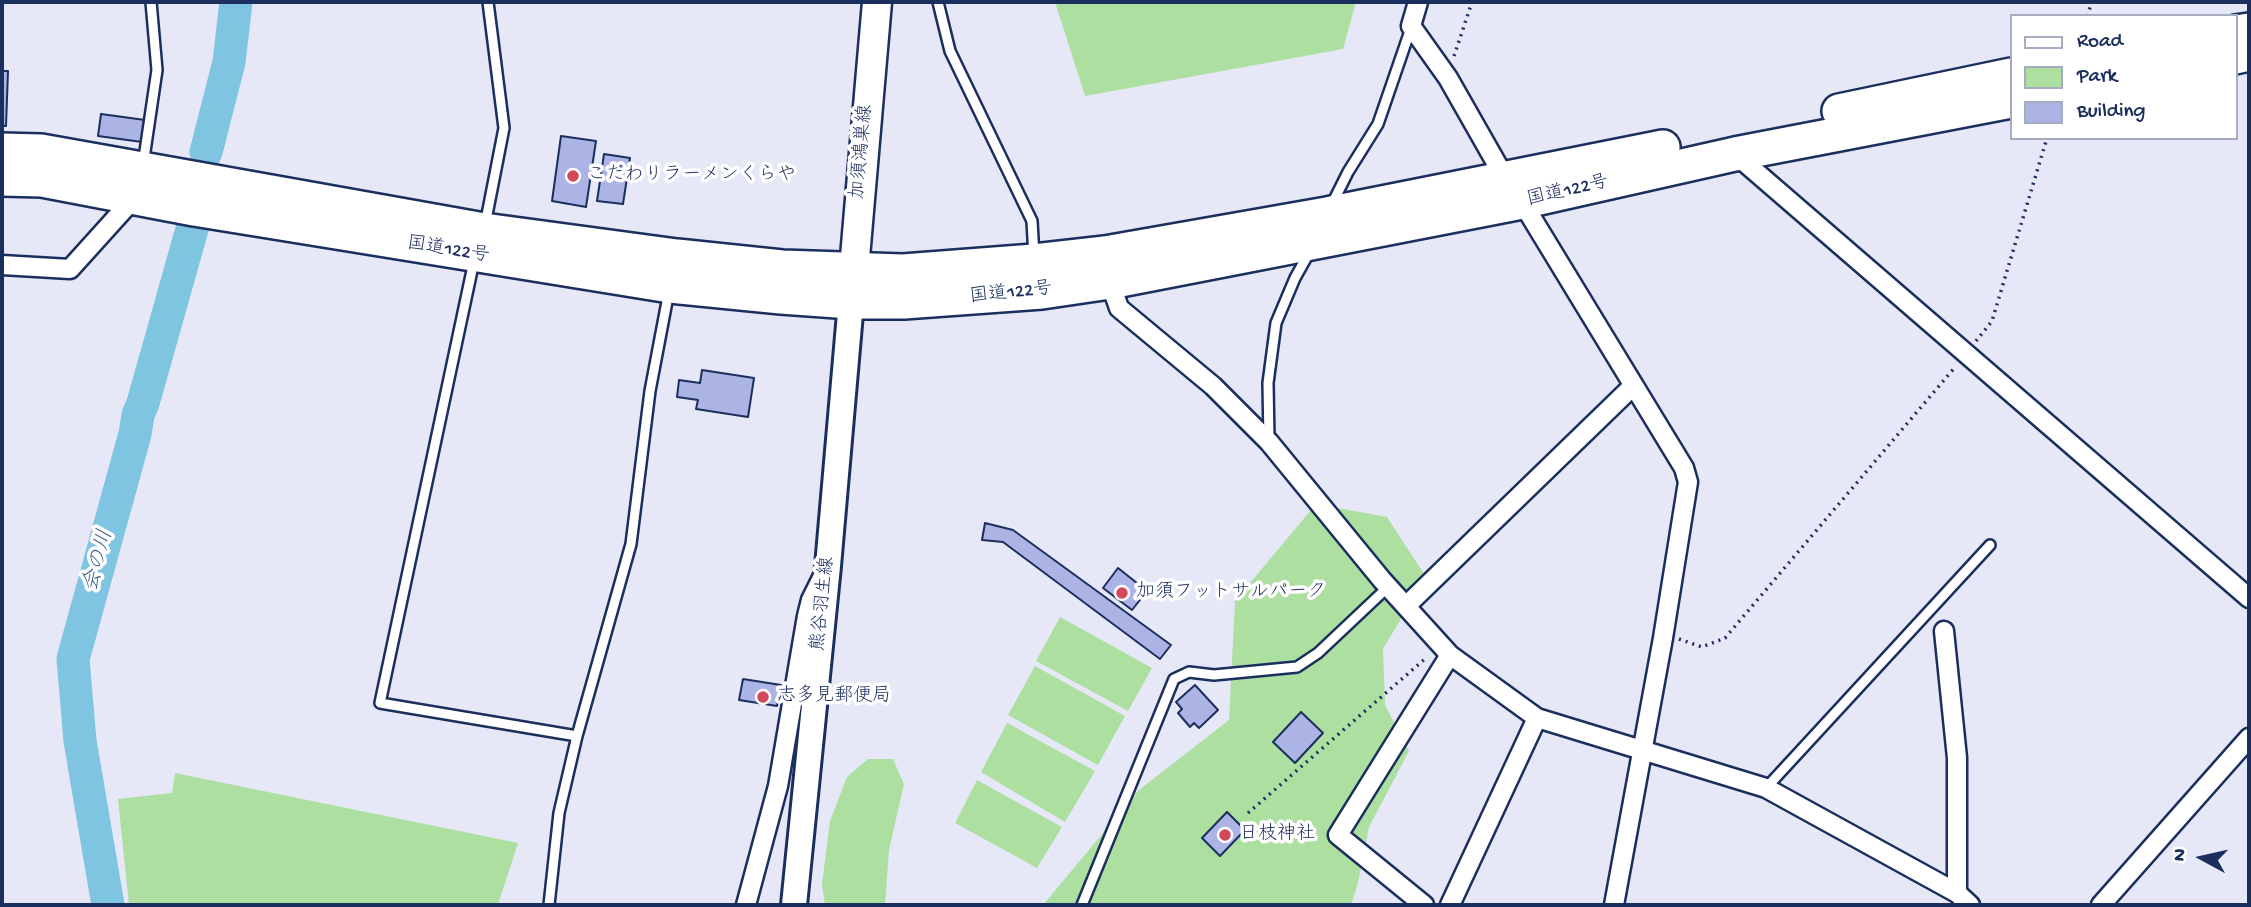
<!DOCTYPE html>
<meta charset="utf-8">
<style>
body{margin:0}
#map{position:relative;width:2251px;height:907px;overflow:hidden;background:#e6e8f7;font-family:"Gochi Hand",sans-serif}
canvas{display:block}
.frame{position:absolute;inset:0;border:4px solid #1b2f5e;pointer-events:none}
.legend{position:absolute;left:2010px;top:14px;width:228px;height:126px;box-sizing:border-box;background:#fff;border:2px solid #a4acbf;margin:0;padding:9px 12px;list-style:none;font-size:21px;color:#1b2f5e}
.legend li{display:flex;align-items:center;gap:14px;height:35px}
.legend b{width:35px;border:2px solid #a4acbf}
.north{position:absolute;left:2167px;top:823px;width:70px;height:70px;-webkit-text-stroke:5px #fff;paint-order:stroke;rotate:278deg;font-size:19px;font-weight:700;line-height:28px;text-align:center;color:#1b2f5e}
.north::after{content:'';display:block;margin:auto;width:24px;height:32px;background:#1b2f5e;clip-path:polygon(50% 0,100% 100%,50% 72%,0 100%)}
</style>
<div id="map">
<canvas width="2251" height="907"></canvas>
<div class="frame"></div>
<ul class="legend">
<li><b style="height:9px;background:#fff"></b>Road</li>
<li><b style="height:19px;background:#addfa0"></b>Park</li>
<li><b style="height:19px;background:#abb4e5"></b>Building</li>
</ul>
<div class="north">N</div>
</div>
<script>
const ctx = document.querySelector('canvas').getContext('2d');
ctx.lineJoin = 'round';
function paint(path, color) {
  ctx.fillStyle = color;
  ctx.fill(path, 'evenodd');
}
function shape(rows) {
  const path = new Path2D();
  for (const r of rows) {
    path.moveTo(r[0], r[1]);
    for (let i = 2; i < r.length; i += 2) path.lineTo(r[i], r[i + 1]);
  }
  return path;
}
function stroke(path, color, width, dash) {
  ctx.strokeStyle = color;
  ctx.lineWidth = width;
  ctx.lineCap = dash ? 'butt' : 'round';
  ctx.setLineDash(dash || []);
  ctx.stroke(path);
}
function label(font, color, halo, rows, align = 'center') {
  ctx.font = font + ' "Gochi Hand","Klee One",sans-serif';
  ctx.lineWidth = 7;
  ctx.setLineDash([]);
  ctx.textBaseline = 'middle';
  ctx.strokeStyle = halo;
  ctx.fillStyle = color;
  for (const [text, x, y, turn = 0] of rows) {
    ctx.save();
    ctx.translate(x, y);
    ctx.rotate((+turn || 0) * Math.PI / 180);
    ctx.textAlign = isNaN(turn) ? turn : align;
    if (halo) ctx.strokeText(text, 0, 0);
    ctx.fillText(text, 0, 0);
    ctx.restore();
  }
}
const green = shape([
 [1055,2,1356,2,1343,49,1085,96],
 [1316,504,1387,517,1426,577,1383,649,1385,705,1409,751,1369,827,1358,883,1351,905,1043,905,1139,790,1229,720,1235,601],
 [1060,617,1152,668,1128,711,1036,661],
 [1035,666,1125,716,1098,765,1008,715],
 [1007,723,1095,771,1065,822,981,772],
 [868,759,893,759,904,784,889,850,885,905,825,905,822,884,830,821,847,777],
 [175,773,518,843,498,905,129,905,118,799,172,793],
 [977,780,1062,827,1037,868,955,823]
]);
const river = shape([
 [206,152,229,62,236,2],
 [108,905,80,741,73,659,135,434,138,415,143,403,194,222]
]);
const building = shape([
 [2,71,8,71,6,126,2,126,2,71],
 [101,114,145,120,142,142,98,136,101,114],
 [561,136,596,141,586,207,552,201,561,136],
 [604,154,630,158,623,204,597,201,604,154],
 [702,370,754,378,748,417,696,409,698,400,677,397,679,380,700,383,702,370],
 [985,523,1013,530,1171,645,1160,659,1003,542,982,540,985,523],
 [1118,568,1147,591,1132,610,1103,588,1118,568],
 [743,679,781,685,777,706,739,700,743,679],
 [1195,685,1218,710,1199,728,1194,723,1190,727,1178,713,1182,709,1176,702,1195,685],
 [1301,712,1323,733,1295,763,1273,742,1301,712],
 [1227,812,1245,830,1220,856,1202,838,1227,812]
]);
const path = shape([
 [2087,16,2092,2],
 [1454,56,1472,2],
 [1976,341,1992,321,2047,138],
 [1679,639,1702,647,1725,638,1956,366],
 [1248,813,1426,658]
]);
const lane = shape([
 [938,2,950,51,1032,221,1034,256],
 [143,165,157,70,151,2],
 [1331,206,1348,172,1378,124,1411,28],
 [485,225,504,128,488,2],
 [474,261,380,703,577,736],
 [1269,441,1268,383,1276,323,1295,278,1309,253],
 [1766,788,1990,545],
 [549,905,559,813,577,736,631,544,650,391,669,291],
 [1082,905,1174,679,1189,672,1214,675,1297,667,1318,653,1388,587]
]);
const street = shape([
 [1418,2,1411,26,1448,78,1506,180,1522,202,1684,468,1688,482,1663,638,1614,905],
 [1735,154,2249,598],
 [2,265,70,269,135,197],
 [1110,282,1119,308,1213,386,1269,442,1382,580,1450,655,1537,718,1766,788,1957,893,1970,905],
 [1406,606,1633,386],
 [1944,631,1957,758,1957,893],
 [746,905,778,786,807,616,811,600,823,576],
 [1424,905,1338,835,1450,655],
 [1450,905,1537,718],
 [2101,905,2249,738]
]);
const secondary = shape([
 [794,905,828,566,851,302]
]);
const primary = shape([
 [852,292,877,2]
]);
const highway = shape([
 [2235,32,2249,30],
 [2235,57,2249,54],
 [1839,111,2011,75],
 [2,150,41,151,484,230,677,256,782,267,903,271,1034,261,1105,253,1327,214,1663,147],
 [2,179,42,180,194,209,670,286,781,297,851,302,904,302,1042,292,1110,282,1522,202,1735,154,2011,101]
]);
const markers = [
 [573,176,7,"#d1495b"],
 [1122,593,7,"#d1495b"],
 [763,697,7,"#d1495b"],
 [1225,835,7,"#d1495b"]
];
const streetNames = [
 ["加須鴻巣線",863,152,-85],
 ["国道122号",1568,192,-13],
 ["国道122号",448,251,9],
 ["国道122号",1011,294,-6],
 ["熊谷羽生線",824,604,-84]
];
const poiNames = [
 ["こだわりラーメンくらや",587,176],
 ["加須フットサルパーク",1136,593],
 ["志多見郵便局",777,697],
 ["日枝神社",1239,835]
];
const waterNames = [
 ["会の川",100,561,-75]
];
paint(green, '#addfa0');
stroke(river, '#7fc4e0', 33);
paint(building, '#abb4e5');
stroke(building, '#1b2f5e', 2);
stroke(lane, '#1b2f5e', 14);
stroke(street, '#1b2f5e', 23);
stroke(secondary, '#1b2f5e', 30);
stroke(primary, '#1b2f5e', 33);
stroke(highway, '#1b2f5e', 38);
stroke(path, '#1b2f5e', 3.5, [2, 5]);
stroke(lane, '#fff', 9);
stroke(street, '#fff', 18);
stroke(secondary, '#fff', 24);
stroke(primary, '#fff', 28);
stroke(highway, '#fff', 33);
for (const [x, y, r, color] of markers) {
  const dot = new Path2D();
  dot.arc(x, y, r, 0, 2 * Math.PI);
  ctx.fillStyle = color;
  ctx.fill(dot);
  stroke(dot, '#fff', 2.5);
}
label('19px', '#1b2f5e', '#fff', streetNames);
label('19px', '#1b2f5e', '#fff', poiNames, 'left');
label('italic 21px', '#395c85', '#fff', waterNames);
</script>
